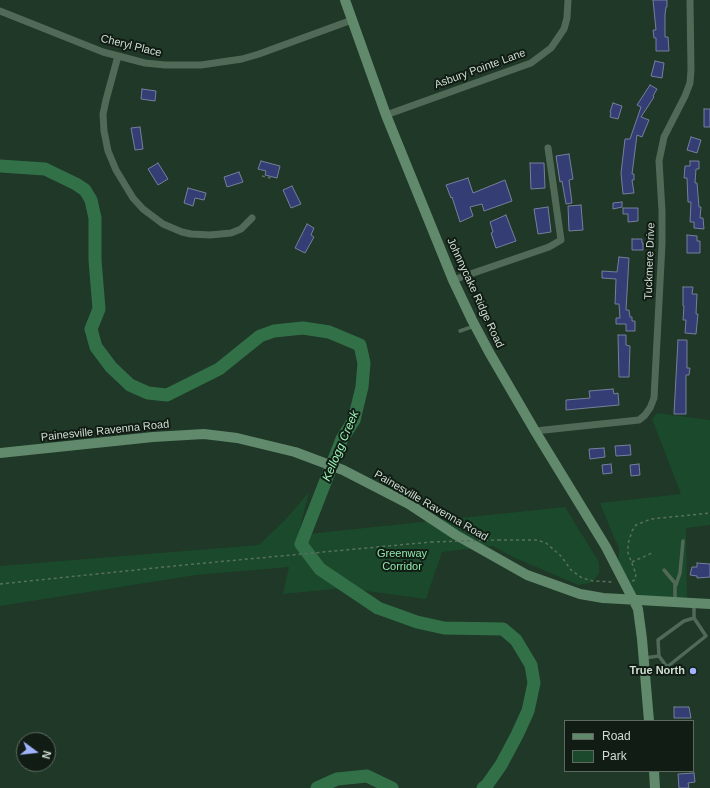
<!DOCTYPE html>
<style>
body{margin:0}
#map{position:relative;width:710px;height:788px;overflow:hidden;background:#1f3827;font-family:Arial,sans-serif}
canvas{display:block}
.legend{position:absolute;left:564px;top:720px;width:130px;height:52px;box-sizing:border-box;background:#111c14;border:1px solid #5d6a60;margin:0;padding:5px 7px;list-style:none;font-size:12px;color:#cfded2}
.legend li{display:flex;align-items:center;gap:8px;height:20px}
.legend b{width:20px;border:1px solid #5d6a60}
.north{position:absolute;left:16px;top:732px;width:40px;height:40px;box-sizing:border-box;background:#111c14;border:1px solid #5d6a60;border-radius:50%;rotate:105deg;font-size:11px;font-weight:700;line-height:16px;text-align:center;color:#cfded2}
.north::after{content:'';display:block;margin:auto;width:14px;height:18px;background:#a0b3fd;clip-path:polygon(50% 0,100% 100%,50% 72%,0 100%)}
</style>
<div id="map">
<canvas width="710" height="788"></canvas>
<ul class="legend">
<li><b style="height:5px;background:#61896c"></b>Road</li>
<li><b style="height:11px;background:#1b492c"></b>Park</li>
</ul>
<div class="north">N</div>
</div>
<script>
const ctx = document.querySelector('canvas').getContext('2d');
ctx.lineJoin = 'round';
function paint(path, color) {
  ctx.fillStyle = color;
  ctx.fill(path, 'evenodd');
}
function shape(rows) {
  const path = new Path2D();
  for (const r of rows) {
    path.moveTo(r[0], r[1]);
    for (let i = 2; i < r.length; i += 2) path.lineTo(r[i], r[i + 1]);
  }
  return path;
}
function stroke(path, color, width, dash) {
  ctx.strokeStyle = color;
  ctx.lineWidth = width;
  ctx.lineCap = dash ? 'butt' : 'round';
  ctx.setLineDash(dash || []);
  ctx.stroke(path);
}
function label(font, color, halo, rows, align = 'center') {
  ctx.font = font + ' Arial,sans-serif';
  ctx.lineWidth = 4;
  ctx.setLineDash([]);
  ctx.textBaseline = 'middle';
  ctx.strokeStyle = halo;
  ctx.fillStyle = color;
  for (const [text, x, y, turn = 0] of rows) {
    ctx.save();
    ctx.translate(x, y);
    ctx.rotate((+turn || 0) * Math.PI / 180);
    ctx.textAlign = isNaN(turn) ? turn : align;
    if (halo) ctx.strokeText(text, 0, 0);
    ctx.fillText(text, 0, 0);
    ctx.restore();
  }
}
const green = shape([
 [657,413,710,420,710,525,686,528,687,601,634,596,618,576,619,547,614,538,600,503,681,494,652,419],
 [309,492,298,535,565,507,599,562,599,573,596,578,590,583,578,585,513,557,493,546,442,552,426,599,344,588,283,594,289,567,196,575,0,606,0,566,259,545,286,519]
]);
const river = shape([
 [0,166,45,169,76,184,85,190,91,200,95,218,95,260,99,309,91,329,96,347,111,367,130,385,148,393,167,395,219,369,260,336,274,331,303,328,329,332,360,345,364,363,362,387,354,420,342,439,301,544,320,569,378,608,417,622,444,628,503,629,516,640,531,665,534,683,528,711,517,735,501,765,487,785,483,788],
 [317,788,337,779,367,776,392,788]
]);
const building = shape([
 [653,0,667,0,667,7,666,7,665,15,665,37,668,37,669,51,656,51,656,38,654,38,653,30,656,30,653,0],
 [655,61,664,63,662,78,651,76,655,61],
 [650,85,657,89,653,96,654,97,641,117,649,120,642,137,637,135,632,174,634,174,634,180,632,180,634,193,623,194,621,173,625,139,630,139,641,107,637,105,650,85],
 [142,89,156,91,155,101,141,99,142,89],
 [613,103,622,106,618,119,610,117,611,113,610,112,613,103],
 [704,109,710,109,710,127,704,127,704,109],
 [140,127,143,149,135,150,131,128,140,127],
 [691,137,701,140,697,153,687,150,691,137],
 [569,154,573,179,569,180,572,203,566,204,562,181,560,182,556,156,569,154],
 [261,161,280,166,277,178,265,175,266,171,258,169,261,161],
 [690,161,699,161,699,169,696,169,695,183,697,183,699,207,701,207,700,218,703,218,704,229,694,228,694,222,690,222,691,202,688,202,687,178,684,178,685,166,690,166,690,161],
 [158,163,168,179,158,185,148,169,158,163],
 [530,163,544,163,545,188,531,189,530,163],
 [239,172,243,182,227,187,224,177,239,172],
 [468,178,473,193,505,180,512,201,484,211,482,204,470,207,473,216,460,222,452,197,451,198,446,185,468,178],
 [292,186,301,204,291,208,283,190,292,186],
 [188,188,206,193,204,200,195,198,193,206,184,203,188,188],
 [622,202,622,207,613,209,613,203,622,202],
 [581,205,583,230,569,231,568,206,581,205],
 [548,207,551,232,538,234,534,209,548,207],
 [623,208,638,208,638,221,628,222,628,214,623,214,623,208],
 [506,215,516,241,496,248,491,233,493,232,490,222,506,215],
 [307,224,314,228,311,235,314,237,305,253,295,248,307,224],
 [687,235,697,236,697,241,700,241,700,253,687,253,687,235],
 [632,239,642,239,642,243,643,243,643,250,632,250,632,239],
 [619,257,629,258,626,310,629,310,630,317,632,317,632,321,635,321,635,331,626,331,626,324,616,324,616,318,620,318,619,304,615,304,616,279,602,278,602,271,617,272,619,257],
 [683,287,693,287,692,294,697,294,696,314,698,314,696,334,685,333,686,320,683,320,684,306,683,306,683,287],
 [618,335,626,335,626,345,630,346,629,377,619,377,618,335],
 [678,340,687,340,687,368,690,368,689,375,686,375,686,414,674,414,678,340],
 [613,389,614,394,618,393,619,405,566,410,566,400,590,398,589,391,613,389],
 [630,445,631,455,616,456,615,446,630,445],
 [604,448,605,457,590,459,589,449,604,448],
 [611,464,612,473,603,474,602,465,611,464],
 [639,464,640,475,631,476,630,465,639,464],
 [697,563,710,564,710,577,697,578,697,576,690,575,692,567,697,567,697,563],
 [674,707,689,707,691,718,674,718,674,707],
 [694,773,695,782,688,783,689,788,679,788,678,774,694,773]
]);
const path = shape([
 [262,176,270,178,271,176],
 [498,540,537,540,546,543,561,556,571,570,582,578,593,581,614,582],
 [632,562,652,553],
 [632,581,635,580,636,574,628,553,628,544,632,531,636,525,651,519,710,513],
 [0,584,184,565,431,542]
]);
const lane = shape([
 [460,331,474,326],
 [664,570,675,583,675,601],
 [676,585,680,573,683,541],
 [659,656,658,640,684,621,694,618],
 [644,658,659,656,667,667,706,636,694,618,694,604]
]);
const street = shape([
 [0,11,103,52,145,63,165,65,201,65,242,59,259,54,352,20],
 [118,56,106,100,103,114,104,131,108,151,116,170,133,198,143,209,163,224,182,232,191,234,210,235,231,233,241,229,252,218],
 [386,115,531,63,551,48,564,29,567,18,568,0],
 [453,280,549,247,561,240,548,148],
 [535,431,639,420,645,415,650,408,654,398,662,244,662,211,659,161,664,137,685,96,690,83,691,70,690,0]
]);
const secondary = shape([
 [345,0,386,115,453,280,472,320,489,352,535,431,606,547,638,609,642,639,649,721],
 [0,453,153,437,204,434,237,438,295,452,343,470,409,504,456,535,527,575,580,594,603,598,710,604],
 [654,771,655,788]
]);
const pathBridge = shape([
 [431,542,498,540]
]);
const markers = [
 [693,671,4,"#a0b3fd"]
];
const streetNames = [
 ["Cheryl Place",131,46,14],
 ["Asbury Pointe Lane",480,69,-20],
 ["Tuckmere Drive",650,261,-88],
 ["Johnnycake Ridge Road",475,293,65],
 ["Painesville Ravenna Road",105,431,-6],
 ["Painesville Ravenna Road",431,506,30]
];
const parkNames = [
 ["Greenway",402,554],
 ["Corridor",402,567]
];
const poiNames = [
 ["True North",685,671]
];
const waterNames = [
 ["Kellogg Creek",341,446,-67]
];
paint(green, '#1b492c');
stroke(river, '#327148', 13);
paint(building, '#343e75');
stroke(building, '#777f9b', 1);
stroke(path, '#596f5f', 1.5, [3, 3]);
stroke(lane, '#516a57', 3.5);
stroke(street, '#516a57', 7);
stroke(secondary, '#61896c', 10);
stroke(pathBridge, '#596f5f', 1.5, [3, 3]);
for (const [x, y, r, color] of markers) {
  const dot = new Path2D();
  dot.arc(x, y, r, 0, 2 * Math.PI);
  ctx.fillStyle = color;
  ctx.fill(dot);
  stroke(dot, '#111c14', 1.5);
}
label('11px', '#cfded2', '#111c14', streetNames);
label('11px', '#90e9ab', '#111c14', parkNames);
label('bold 11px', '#cfded2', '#111c14', poiNames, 'right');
label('italic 12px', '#9bf5b5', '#111c14', waterNames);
</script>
